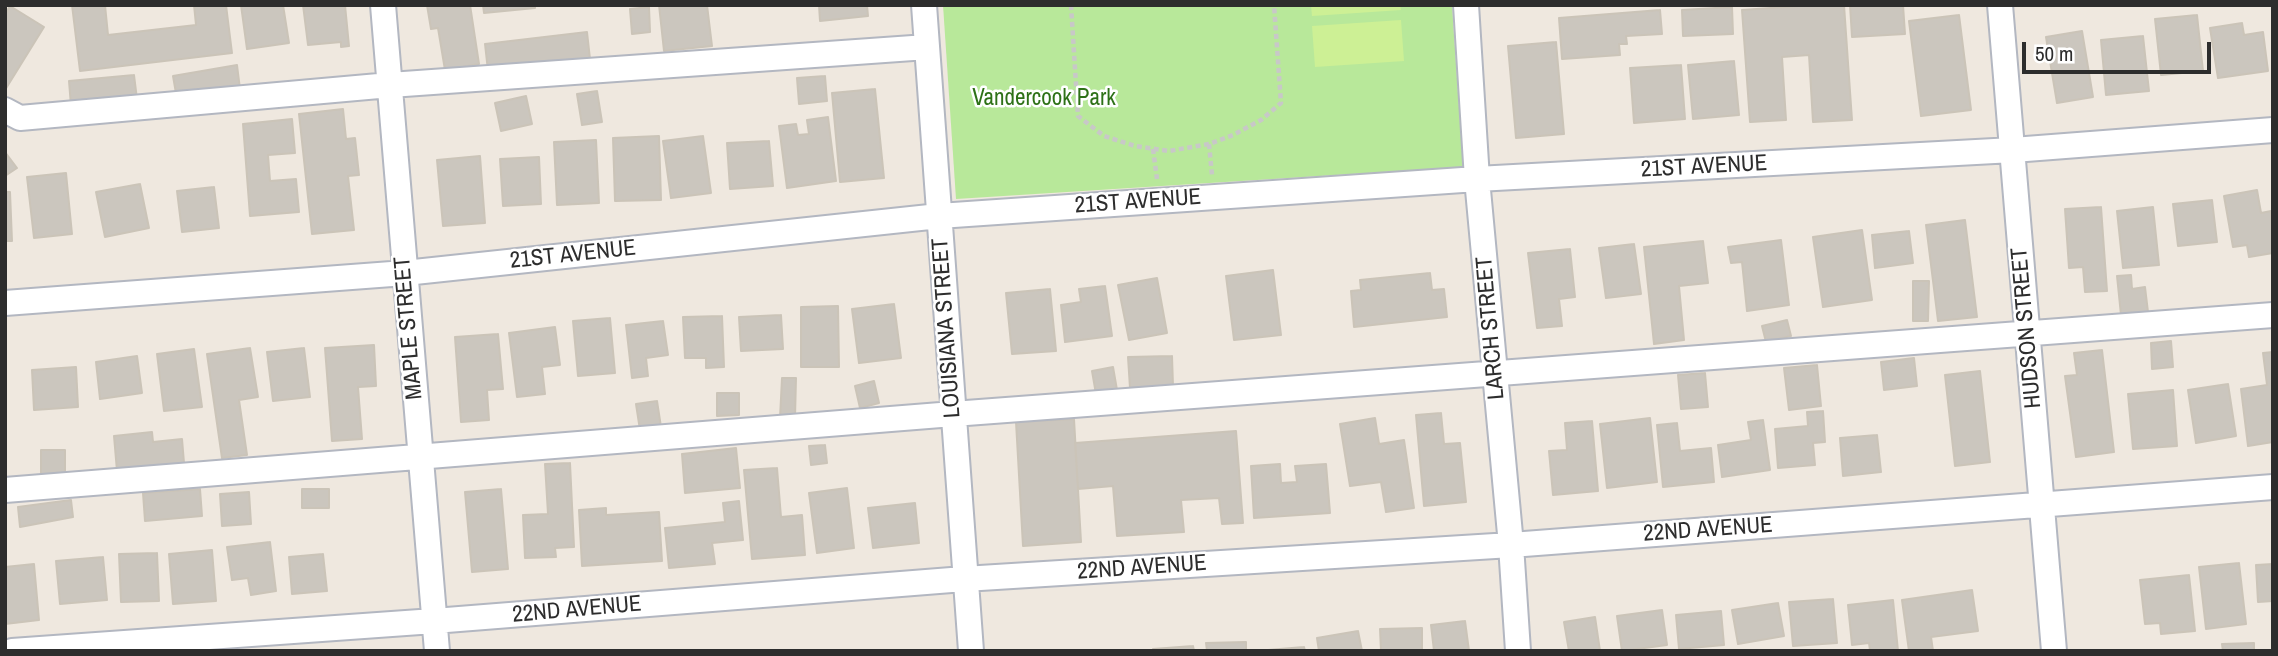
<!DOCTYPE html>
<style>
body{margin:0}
#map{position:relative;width:2278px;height:656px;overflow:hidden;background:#efe8df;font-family:"Archivo Narrow",sans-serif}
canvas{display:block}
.frame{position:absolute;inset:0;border:7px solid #2d2d2d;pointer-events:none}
.scale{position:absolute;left:2022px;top:42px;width:189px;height:32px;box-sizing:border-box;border:4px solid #2d2d2d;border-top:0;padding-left:9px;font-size:21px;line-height:24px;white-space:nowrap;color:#2d2d2d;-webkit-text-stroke:5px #fff;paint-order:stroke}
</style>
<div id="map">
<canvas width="2278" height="656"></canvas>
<div class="frame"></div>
<div class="scale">50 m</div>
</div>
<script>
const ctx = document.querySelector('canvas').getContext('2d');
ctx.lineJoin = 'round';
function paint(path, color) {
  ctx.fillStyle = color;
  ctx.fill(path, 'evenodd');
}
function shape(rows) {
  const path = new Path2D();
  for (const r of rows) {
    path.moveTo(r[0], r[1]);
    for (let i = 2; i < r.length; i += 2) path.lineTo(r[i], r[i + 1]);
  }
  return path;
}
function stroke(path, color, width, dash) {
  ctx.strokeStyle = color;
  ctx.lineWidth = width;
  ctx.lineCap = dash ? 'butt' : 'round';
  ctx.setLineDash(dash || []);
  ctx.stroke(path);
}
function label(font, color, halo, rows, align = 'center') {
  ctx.font = font + ' "Archivo Narrow",sans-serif';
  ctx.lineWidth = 5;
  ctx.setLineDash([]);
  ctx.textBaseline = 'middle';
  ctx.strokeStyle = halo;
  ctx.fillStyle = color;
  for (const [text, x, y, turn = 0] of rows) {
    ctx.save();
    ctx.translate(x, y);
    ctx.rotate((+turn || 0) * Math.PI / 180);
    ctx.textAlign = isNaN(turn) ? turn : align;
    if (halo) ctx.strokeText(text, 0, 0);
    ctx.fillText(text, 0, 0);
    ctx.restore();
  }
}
const green = shape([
 [943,5,1452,5,1463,167,956,199]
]);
const pitch = shape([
 [1311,5,1400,5,1401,10,1312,16],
 [1401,20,1404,61,1315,67,1312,26]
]);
const building = shape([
 [72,5,105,5,108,35,196,25,194,5,226,5,232,53,80,71,72,5],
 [241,5,283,5,289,43,247,49,241,5],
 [303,5,345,5,349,46,341,47,341,42,308,45,303,5],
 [427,5,470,5,479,64,445,70,438,28,431,29,427,5],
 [483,5,535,5,535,8,484,13,483,5],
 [659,5,707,5,712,46,664,51,659,5],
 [819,5,867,5,868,16,820,21,819,5],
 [1813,5,1844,5,1852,120,1813,122,1809,55,1782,57,1786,120,1750,122,1742,10,1813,5],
 [1850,5,1903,5,1905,34,1852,37,1850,5],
 [10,6,44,27,5,90,5,14,10,6],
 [649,7,650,32,632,34,630,9,649,7],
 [1732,7,1733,34,1683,36,1682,10,1732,7],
 [1660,10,1662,34,1626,36,1627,44,1619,44,1620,55,1562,59,1559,18,1660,10],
 [1959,15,1971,110,1921,116,1909,21,1959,15],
 [2197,15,2203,71,2161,75,2155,19,2197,15],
 [2242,23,2244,35,2263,32,2268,71,2218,78,2210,28,2242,23],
 [2082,31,2093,97,2057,103,2046,37,2082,31],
 [587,32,590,59,488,71,485,44,587,32],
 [2143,36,2149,91,2106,95,2101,40,2143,36],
 [1556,42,1564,134,1516,138,1508,46,1556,42],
 [1734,61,1739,115,1693,119,1688,65,1734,61],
 [237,65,240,89,177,99,173,76,237,65],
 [1681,65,1685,119,1634,123,1630,68,1681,65],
 [134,75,137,99,71,106,69,81,134,75],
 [825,76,827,101,799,104,797,78,825,76],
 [875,89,884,178,840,182,832,93,875,89],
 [597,91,602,122,582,125,577,94,597,91],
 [526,96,532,124,501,131,495,103,526,96],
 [343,109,346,139,355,138,359,175,348,176,354,230,312,234,299,114,343,109],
 [828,117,836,181,787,188,779,126,796,124,798,135,809,134,807,120,828,117],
 [292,119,295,153,268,155,270,181,296,179,299,212,250,216,243,124,292,119],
 [659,136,661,200,615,201,613,138,659,136],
 [703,136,711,193,671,198,663,141,703,136],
 [596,140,599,203,557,205,554,142,596,140],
 [769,141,773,186,730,189,727,143,769,141],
 [5,152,17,168,5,176,5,152],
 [480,156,485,223,443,226,437,160,480,156],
 [539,157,541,204,503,206,500,159,539,157],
 [66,173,72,234,34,238,27,177,66,173],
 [140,184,149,228,105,237,96,192,140,184],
 [214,187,219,228,182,232,177,191,214,187],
 [2257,190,2261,213,2271,211,2273,253,2249,257,2247,245,2233,247,2224,196,2257,190],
 [5,192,10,192,12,241,5,241,5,192],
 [2212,200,2217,242,2178,246,2173,204,2212,200],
 [2101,207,2107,291,2085,292,2083,267,2069,268,2065,209,2101,207],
 [2153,207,2159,265,2123,268,2117,211,2153,207],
 [1965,220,1977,317,1938,321,1926,225,1965,220],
 [1862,230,1872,300,1823,307,1813,237,1862,230],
 [1909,231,1913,263,1875,268,1872,235,1909,231],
 [1781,240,1789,305,1747,311,1742,262,1731,263,1728,247,1781,240],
 [1703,241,1708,283,1679,286,1684,340,1654,344,1644,247,1703,241],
 [1634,244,1641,294,1606,298,1599,248,1634,244],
 [1570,249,1575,297,1559,299,1562,326,1537,328,1528,253,1570,249],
 [1273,270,1281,335,1234,340,1226,276,1273,270],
 [1430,273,1432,290,1444,289,1447,317,1354,327,1351,291,1361,290,1360,280,1430,273],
 [2131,275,2132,289,2145,287,2148,312,2121,315,2117,276,2131,275],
 [1157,278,1167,333,1129,340,1118,285,1157,278],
 [1913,281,1929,281,1928,321,1913,321,1913,281],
 [1105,286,1112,336,1065,342,1061,305,1081,302,1079,289,1105,286],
 [1050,289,1056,351,1012,354,1006,293,1050,289],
 [894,304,901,358,859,363,852,309,894,304],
 [838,306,839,367,801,367,801,307,838,306],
 [781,315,783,349,741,351,739,317,781,315],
 [722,316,724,367,706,368,706,358,685,358,683,317,722,316],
 [610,318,615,373,578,376,573,321,610,318],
 [1787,320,1791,336,1766,342,1762,326,1787,320],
 [663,321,668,355,646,358,648,376,632,378,626,325,663,321],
 [555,327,560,365,542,367,545,394,517,397,509,333,555,327],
 [498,334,503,389,487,390,489,420,461,422,455,337,498,334],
 [2171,341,2173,367,2152,369,2151,343,2171,341],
 [374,345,376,386,358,387,362,439,332,441,325,348,374,345],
 [250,348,258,397,239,400,247,455,222,458,207,354,250,348],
 [304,348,310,397,273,401,267,352,304,348],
 [194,349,202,407,164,411,157,354,194,349],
 [2102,350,2114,452,2076,457,2065,376,2077,375,2074,353,2102,350],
 [2273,352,2273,442,2248,446,2241,389,2267,385,2263,353,2273,352],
 [137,356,142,393,100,399,96,362,137,356],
 [1172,356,1173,386,1130,388,1128,357,1172,356],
 [1914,358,1917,386,1884,390,1881,362,1914,358],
 [1817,365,1821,406,1789,410,1784,368,1817,365],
 [76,367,78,407,34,410,32,370,76,367],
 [1113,367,1117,390,1096,394,1092,371,1113,367],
 [1980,371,1990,462,1955,466,1945,375,1980,371],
 [1705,373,1708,407,1681,409,1678,375,1705,373],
 [782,378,796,378,795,418,780,418,782,378],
 [874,381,879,403,860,408,855,386,874,381],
 [2228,384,2236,436,2196,443,2188,390,2228,384],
 [2173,390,2177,446,2133,449,2128,394,2173,390],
 [717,393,739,393,739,415,717,416,717,393],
 [657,401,661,427,640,430,636,404,657,401],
 [1823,411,1825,442,1813,443,1815,465,1778,468,1775,429,1808,426,1807,412,1823,411],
 [1441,413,1444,444,1460,443,1466,502,1424,506,1416,415,1441,413],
 [1375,418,1379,444,1404,440,1414,508,1386,512,1381,482,1350,486,1340,424,1375,418],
 [1650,418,1657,482,1607,488,1600,424,1650,418],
 [1074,419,1081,542,1023,546,1016,422,1074,419],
 [1763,420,1770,470,1722,477,1718,445,1751,440,1748,422,1763,420],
 [1592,421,1598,491,1553,495,1549,451,1567,450,1565,423,1592,421],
 [1677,423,1680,451,1711,448,1714,482,1663,487,1657,425,1677,423],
 [1236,431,1243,523,1222,524,1219,498,1181,500,1184,532,1117,536,1113,486,1078,489,1075,443,1236,431],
 [152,432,153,442,182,439,184,463,117,471,114,436,152,432],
 [1877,435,1881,472,1843,476,1840,438,1877,435],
 [825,445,827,463,811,465,809,446,825,445],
 [736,448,740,488,685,493,682,454,736,448],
 [41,450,65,450,65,475,41,475,41,450],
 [570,463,574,547,555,548,556,557,525,558,523,515,548,514,545,464,570,463],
 [1280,464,1281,483,1297,482,1295,466,1326,464,1330,513,1254,518,1251,466,1280,464],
 [777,468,781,517,802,515,805,555,752,559,744,470,777,468],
 [847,488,854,548,817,553,809,493,847,488],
 [200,489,202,516,145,521,143,493,200,489],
 [302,489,329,489,329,508,302,508,302,489],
 [501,489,508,569,472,572,465,492,501,489],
 [249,492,251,524,222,526,220,494,249,492],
 [71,500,73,517,20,527,18,507,71,500],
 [739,501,743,540,712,543,715,564,669,568,665,528,725,522,723,503,739,501],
 [915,503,919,543,873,548,868,508,915,503],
 [606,508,606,515,659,512,662,561,582,566,579,510,606,508],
 [270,542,276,591,251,595,248,578,232,580,227,547,270,542],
 [212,550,216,601,173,604,169,554,212,550],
 [157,553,159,601,121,602,119,554,157,553],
 [323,554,327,591,292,594,289,557,323,554],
 [103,557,107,600,60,604,56,561,103,557],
 [2239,563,2246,624,2206,629,2199,567,2239,563],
 [34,564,39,620,5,624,5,567,34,564],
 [2273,564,2273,601,2258,602,2256,565,2273,564],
 [2189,575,2195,631,2161,634,2160,623,2145,624,2140,580,2189,575],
 [1972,590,1978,631,1931,637,1933,651,1909,651,1902,600,1972,590],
 [1833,599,1837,643,1793,646,1789,602,1833,599],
 [1893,600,1898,651,1870,651,1869,643,1852,645,1848,605,1893,600],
 [1778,603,1784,636,1738,644,1732,610,1778,603],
 [1662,610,1667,645,1622,651,1617,616,1662,610],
 [1721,611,1724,645,1679,649,1676,615,1721,611],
 [1595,617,1600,651,1569,651,1564,622,1595,617],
 [1465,621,1469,651,1434,651,1431,625,1465,621],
 [1422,628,1422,651,1381,651,1380,629,1422,628],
 [1358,631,1362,651,1319,651,1317,638,1358,631],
 [1246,642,1246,651,1207,651,1206,643,1246,642],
 [2254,643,2254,651,2223,651,2222,644,2254,643],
 [1193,646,1194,651,1153,651,1153,649,1193,646],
 [1304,647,1305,651,1268,651,1268,650,1304,647]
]);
const path = shape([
 [1071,5,1078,116,1104,136,1135,146,1169,151,1209,144,1233,135,1261,120,1281,103,1274,5],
 [1209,144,1212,175],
 [1153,149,1157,179]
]);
const minor = shape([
 [383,5,437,651],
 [924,5,971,651],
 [1466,5,1477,179,1511,545,1518,651],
 [2000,5,2054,651],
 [5,110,20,118,390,85,927,47],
 [5,303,405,273,939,216,1477,179,2013,150,2273,130],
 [5,490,953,414,2273,315],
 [12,651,434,621,964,579,1511,545,2273,487]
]);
const parkNames = [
 ["Vandercook Park",1044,99]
];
const streetNames = [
 ["21ST AVENUE",1704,167,-3],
 ["21ST AVENUE",1138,202,-4],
 ["21ST AVENUE",573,255,-6],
 ["MAPLE STREET",409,328,-95],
 ["LOUISIANA STREET",947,328,-94],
 ["LARCH STREET",1491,328,-95],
 ["HUDSON STREET",2027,328,-95],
 ["22ND AVENUE",1708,530,-4],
 ["22ND AVENUE",1142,568,-4],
 ["22ND AVENUE",577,610,-5]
];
paint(green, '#b8e89a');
paint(pitch, '#cdf095');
paint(building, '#cbc6be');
stroke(building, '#cbc4b8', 2);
stroke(minor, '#b3b7c1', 28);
stroke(path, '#c8c8c8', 4.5, [5, 3.5]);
stroke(minor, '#fff', 24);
label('23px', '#2e7117', '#fff', parkNames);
label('23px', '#2d2d2d', '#fff', streetNames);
</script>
